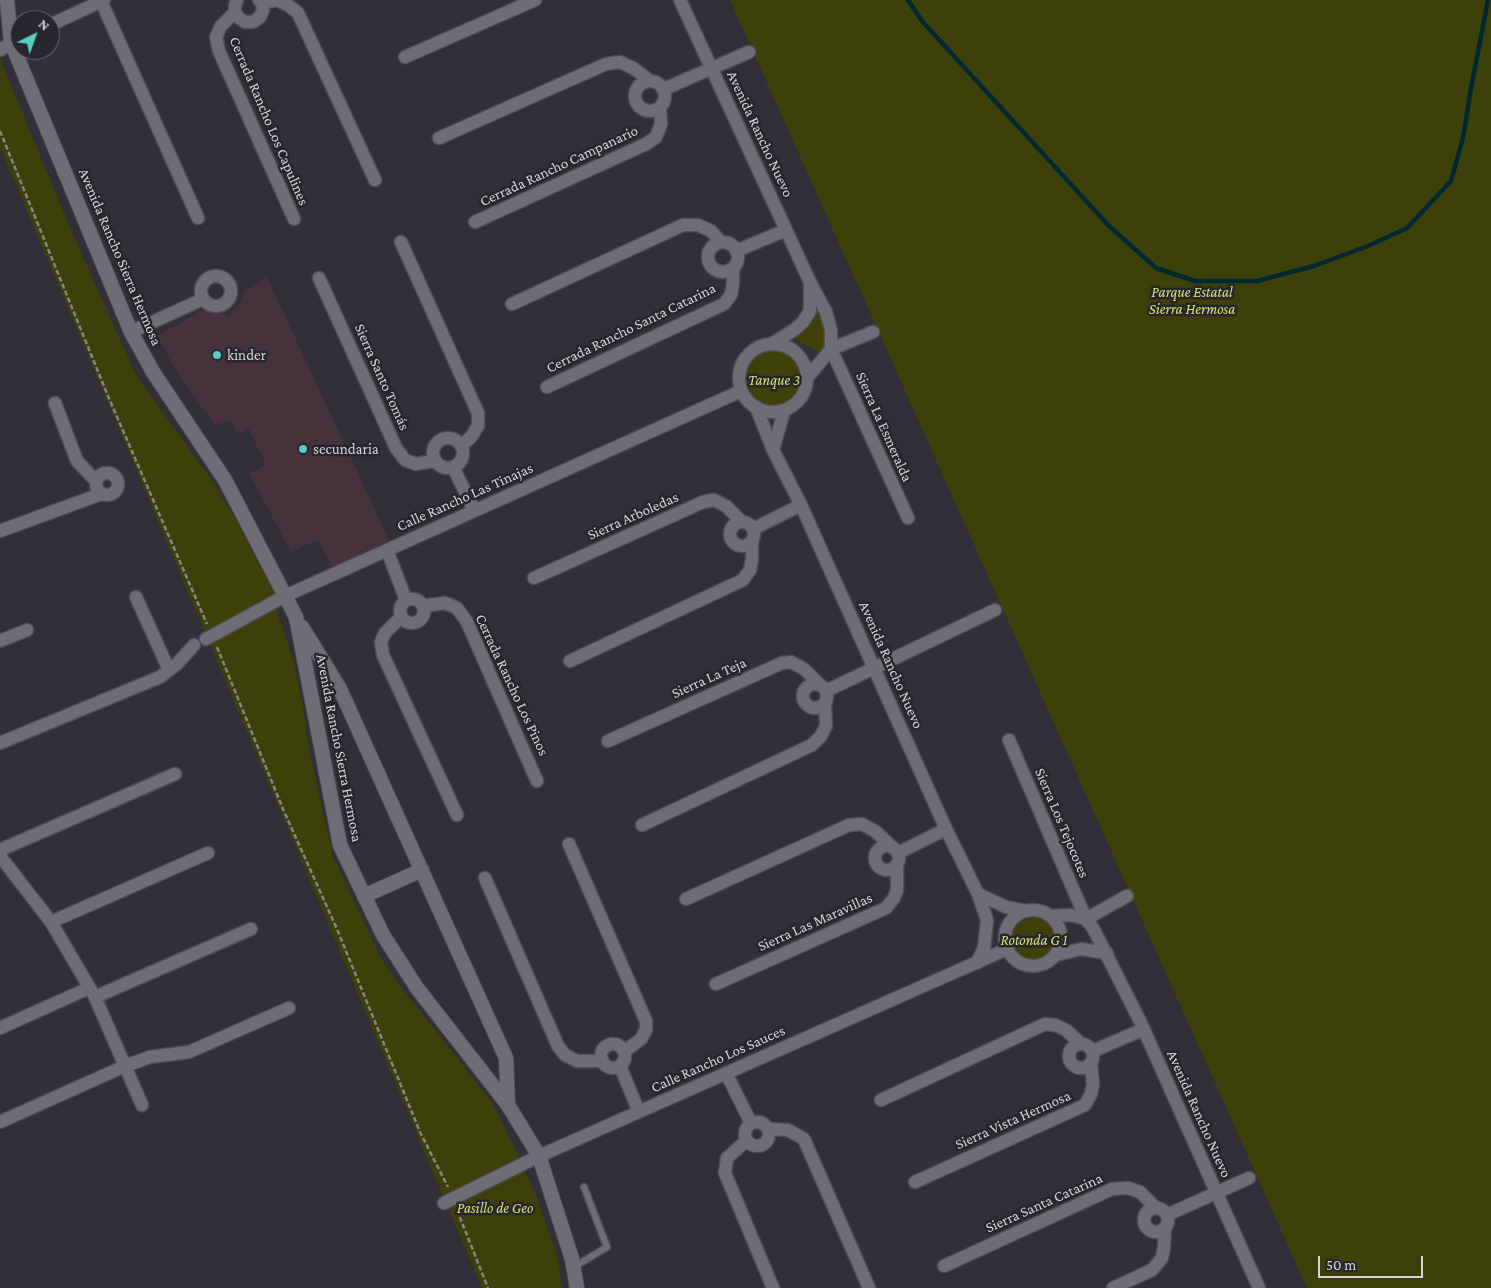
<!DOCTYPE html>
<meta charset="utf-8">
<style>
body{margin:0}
#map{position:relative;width:1491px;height:1288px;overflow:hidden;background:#313038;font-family:"Crimson Pro",serif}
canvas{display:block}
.north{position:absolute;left:10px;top:10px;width:50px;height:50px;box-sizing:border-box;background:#27262e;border:1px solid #6d6c72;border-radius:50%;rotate:42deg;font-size:14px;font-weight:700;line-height:20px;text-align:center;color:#d5d4d9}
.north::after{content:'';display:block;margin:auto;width:18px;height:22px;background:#57cec1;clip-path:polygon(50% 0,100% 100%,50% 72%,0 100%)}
.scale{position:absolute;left:1318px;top:1256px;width:105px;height:22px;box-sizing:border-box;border:2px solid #d5d4d9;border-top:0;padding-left:6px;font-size:15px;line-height:18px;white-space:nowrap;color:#d5d4d9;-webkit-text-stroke:4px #27262e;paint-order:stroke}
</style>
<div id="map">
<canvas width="1491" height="1288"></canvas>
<div class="north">N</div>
<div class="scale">50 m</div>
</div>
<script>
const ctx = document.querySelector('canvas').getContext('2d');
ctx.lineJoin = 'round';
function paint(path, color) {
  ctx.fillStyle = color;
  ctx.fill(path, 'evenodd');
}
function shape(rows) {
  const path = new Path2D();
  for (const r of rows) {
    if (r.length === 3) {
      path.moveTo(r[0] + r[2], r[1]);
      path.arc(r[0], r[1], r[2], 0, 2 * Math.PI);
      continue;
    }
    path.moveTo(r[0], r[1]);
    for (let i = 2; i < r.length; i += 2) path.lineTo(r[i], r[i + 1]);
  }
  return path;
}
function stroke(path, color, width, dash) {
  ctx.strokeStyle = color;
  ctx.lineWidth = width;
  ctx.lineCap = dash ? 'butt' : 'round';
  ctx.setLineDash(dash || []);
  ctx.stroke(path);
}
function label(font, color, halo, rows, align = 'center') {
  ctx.font = font + ' "Crimson Pro",serif';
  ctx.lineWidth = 5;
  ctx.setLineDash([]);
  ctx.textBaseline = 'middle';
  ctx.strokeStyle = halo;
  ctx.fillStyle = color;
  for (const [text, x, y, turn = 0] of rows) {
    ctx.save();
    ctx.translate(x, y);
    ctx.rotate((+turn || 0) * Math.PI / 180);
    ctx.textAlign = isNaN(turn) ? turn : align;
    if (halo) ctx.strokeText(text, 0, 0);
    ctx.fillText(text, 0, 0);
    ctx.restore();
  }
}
const education = shape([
 [267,277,389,540,333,568,318,540,291,552,249,473,266,465,249,429,237,434,231,420,215,425,181,379,157,336,203,310,216,311,228,316,241,302,244,291]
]);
const green = shape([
 [730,0,1491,0,1491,1288,1307,1288],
 [0,55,1,61,73,235,136,375,210,478,239,525,273,591,278,616,293,659,303,708,310,755,333,856,381,959,405,992,493,1104,520,1158,536,1196,557,1255,562,1288,482,1288,0,147],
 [815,297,827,330,825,349,818,352,795,339,805,331,814,317],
 [774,380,30],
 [1034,940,22]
]);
const stream = shape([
 [908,0,922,21,1108,225,1156,268,1195,281,1257,281,1314,266,1368,246,1407,228,1451,181,1463,138,1471,88,1488,0]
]);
const path = shape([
 [0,131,108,396,207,624],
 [217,647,283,809,337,929,420,1132,448,1187],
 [457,1210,488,1288]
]);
const service = shape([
 [574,1267,607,1247,584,1187]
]);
const minor = shape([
 [237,0,235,5,235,12,239,18,245,22,253,22,260,17,263,10,262,3,259,0],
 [680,0,810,282,826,312,831,330,831,349,808,377],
 [101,1,198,218],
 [262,3,277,0,288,5,298,13,375,180],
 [235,12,221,26,216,37,219,51,294,219],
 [50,25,104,0],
 [0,50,20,38],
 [405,57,535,0],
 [650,96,15],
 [664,89,749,52],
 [439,138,606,64,620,62,633,68,649,80],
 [475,222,646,144,656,137,661,124,660,108],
 [401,242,478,413,478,426,471,437,461,446],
 [723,257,15],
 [736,251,786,230],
 [216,291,15],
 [319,278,396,448,405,460,416,464,434,461],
 [512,304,683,225,698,225,711,231,721,242],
 [131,332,203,299],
 [873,332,831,349,908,518],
 [773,343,794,330,803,322,810,311,810,285],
 [773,378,34],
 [547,387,724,304,731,295,733,284,733,269],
 [55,403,77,461,96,481],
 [756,407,773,450,801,505,946,829,978,894,987,920,984,948,977,963],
 [448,453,15],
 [773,450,784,411],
 [453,467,474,510],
 [107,484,11],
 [742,534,12],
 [753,529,801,505],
 [0,531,101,494],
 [387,550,406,600],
 [534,578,703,502,714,500,726,506,742,522],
 [136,597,169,670],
 [412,611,12],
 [423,606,445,603,457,608,467,622,537,781],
 [401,617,385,633,381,642,383,655,457,815],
 [206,639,285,596,741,391],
 [0,641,27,630],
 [570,661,743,580,750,570,752,560,752,541],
 [815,696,12],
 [826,691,995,610],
 [1009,740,1086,919,1127,896],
 [608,741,782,663,791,662,804,669,820,685],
 [0,743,160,677,177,664,194,645],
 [642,825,812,745,821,736,826,726,825,703],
 [569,844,646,1021,646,1030,641,1039,625,1051],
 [887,858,12],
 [0,850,175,774],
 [898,853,946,829],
 [0,856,51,922,95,997,142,1105],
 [485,878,558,1046,565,1055,577,1061,603,1061],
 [978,894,1006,907,1026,911],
 [686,899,849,825,862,824,875,831,892,847],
 [1033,938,28],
 [1051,916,1071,915,1086,919,1093,928,1140,1021,1259,1288],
 [51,922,208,853],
 [1056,955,1081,949,1107,953],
 [716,984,886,908,894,898,897,890,897,865],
 [95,997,251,929],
 [0,1028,89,988],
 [1081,1056,12],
 [613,1056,12],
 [1093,1051,1144,1029],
 [620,1066,639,1112],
 [726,1073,751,1123],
 [881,1100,1045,1024,1055,1025,1066,1030,1081,1044],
 [0,1122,125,1066,150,1057,189,1052,289,1008],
 [757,1134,12],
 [768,1129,788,1130,804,1139,869,1288],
 [747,1140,727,1158,725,1173,773,1288],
 [915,1182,1085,1105,1091,1094,1093,1085,1091,1063],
 [444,1203,539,1156,1007,949],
 [1156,1220,12],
 [1167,1215,1249,1178],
 [944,1266,1112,1189,1128,1188,1140,1192,1155,1207],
 [1113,1288,1152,1270,1162,1258,1164,1247,1165,1227]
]);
const tertiary = shape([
 [7,0,11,42,131,332,153,372,225,480,296,617,340,845,383,935,417,988,508,1105,539,1156,572,1259,577,1288],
 [302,627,340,689,506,1058,508,1105],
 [364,896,422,870]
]);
const markers = [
 [217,355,5,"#57cec1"],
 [303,449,5,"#57cec1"]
];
const streetNames = [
 ["Cerrada Rancho Los Capulines",269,121,67],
 ["Avenida Rancho Nuevo",760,134,65],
 ["Cerrada Rancho Campanario",559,166,-25],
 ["Avenida Rancho Sierra Hermosa",120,257,67],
 ["Cerrada Rancho Santa Catarina",631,328,-26],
 ["Sierra Santo Tomás",382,377,66],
 ["Sierra La Esmeralda",884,427,66],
 ["Calle Rancho Las Tinajas",465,497,-24],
 ["Sierra Arboledas",633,516,-24],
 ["Avenida Rancho Nuevo",891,665,66],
 ["Sierra La Teja",709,678,-24],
 ["Cerrada Rancho Los Pinos",512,685,65],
 ["Avenida Rancho Sierra Hermosa",339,748,79],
 ["Sierra Los Tejocotes",1062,823,67],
 ["Sierra Las Maravillas",815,922,-24],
 ["Calle Rancho Los Sauces",718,1059,-24],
 ["Avenida Rancho Nuevo",1199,1114,66],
 ["Sierra Vista Hermosa",1013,1120,-24],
 ["Sierra Santa Catarina",1044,1203,-24]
];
const parkNames = [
 ["Parque Estatal",1192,292],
 ["Sierra Hermosa",1192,309],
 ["Tanque 3",774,380],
 ["Rotonda G 1",1034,940],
 ["Pasillo de Geo",495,1208]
];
const poiNames = [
 ["kinder",227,355],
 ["secundaria",313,449]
];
paint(education, '#45323b');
paint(green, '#3d4109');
stroke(stream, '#002830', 4.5);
stroke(service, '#4e4d53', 9);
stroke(minor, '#4e4d53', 15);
stroke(tertiary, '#4e4d53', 16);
stroke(path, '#86858c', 2.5, [5, 2.5]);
stroke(service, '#6e6d76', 6);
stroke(minor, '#6e6d76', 12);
stroke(tertiary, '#6e6d76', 14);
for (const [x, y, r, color] of markers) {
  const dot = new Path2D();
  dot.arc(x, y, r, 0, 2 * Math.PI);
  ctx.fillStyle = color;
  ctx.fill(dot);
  stroke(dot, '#27262e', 2);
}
label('15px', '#d5d4d9', '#27262e', streetNames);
label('italic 15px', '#d5e168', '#27262e', parkNames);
label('15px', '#d5d4d9', '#27262e', poiNames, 'left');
</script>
